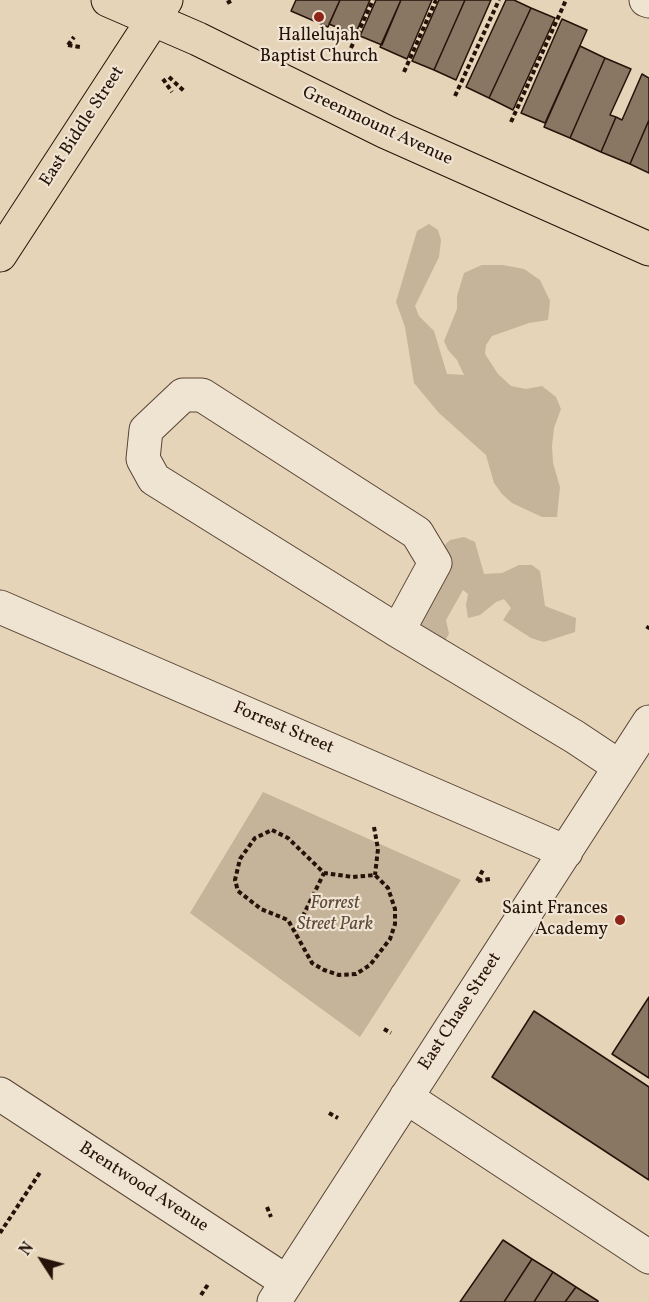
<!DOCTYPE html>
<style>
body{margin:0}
#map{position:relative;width:649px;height:1302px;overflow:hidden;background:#e6d4b8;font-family:Vollkorn,serif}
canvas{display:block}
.north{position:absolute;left:12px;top:1230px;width:60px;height:60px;-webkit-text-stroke:4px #efe3d1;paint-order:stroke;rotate:306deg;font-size:16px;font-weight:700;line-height:24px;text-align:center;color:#251208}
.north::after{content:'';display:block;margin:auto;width:21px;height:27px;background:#251208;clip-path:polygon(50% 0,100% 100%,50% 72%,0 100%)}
</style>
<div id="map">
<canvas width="649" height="1302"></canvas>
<div class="north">N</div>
</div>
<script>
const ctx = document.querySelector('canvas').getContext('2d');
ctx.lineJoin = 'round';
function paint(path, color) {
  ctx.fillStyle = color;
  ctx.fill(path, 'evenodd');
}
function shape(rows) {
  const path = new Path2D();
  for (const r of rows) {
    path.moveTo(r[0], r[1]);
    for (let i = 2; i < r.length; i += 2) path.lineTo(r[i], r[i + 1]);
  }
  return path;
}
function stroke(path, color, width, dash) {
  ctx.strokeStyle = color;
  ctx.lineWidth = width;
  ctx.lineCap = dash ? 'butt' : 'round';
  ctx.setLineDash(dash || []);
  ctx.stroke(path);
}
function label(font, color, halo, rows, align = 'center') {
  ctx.font = font + ' Vollkorn,serif';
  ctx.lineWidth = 4.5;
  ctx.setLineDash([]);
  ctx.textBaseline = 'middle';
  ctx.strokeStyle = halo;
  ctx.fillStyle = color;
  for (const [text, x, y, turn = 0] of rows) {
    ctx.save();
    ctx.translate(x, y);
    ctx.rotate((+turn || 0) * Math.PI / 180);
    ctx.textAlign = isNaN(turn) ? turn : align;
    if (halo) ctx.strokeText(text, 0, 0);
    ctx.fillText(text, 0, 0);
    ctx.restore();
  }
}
const green = shape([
 [429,224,438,230,441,240,439,257,415,306,419,316,434,331,447,374,464,375,457,360,448,350,444,341,457,309,457,296,464,273,482,265,503,265,524,269,540,280,550,301,548,320,529,323,492,336,486,345,485,354,498,374,511,386,526,389,542,386,556,397,561,409,554,428,552,446,553,463,560,487,557,517,542,517,512,503,502,494,494,483,486,455,439,413,414,383,405,327,396,302,417,231],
 [464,537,475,542,484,574,502,573,519,565,532,565,540,571,545,606,576,618,575,632,544,642,531,638,503,620,511,608,504,599,496,602,480,615,468,618,466,605,468,594,463,590,446,620,449,634,443,644,419,638,411,596,435,554,450,540],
 [263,792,461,880,360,1037,190,913]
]);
const building = shape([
 [296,0,340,0,328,27,291,11,296,0],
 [340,0,370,0,355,35,329,24,340,0],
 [376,0,401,0,382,45,360,36,376,0],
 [401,0,432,0,407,59,380,47,401,0],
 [439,0,465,0,434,70,412,61,439,0],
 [465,0,491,0,456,80,434,70,465,0],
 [506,0,514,0,531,8,489,98,466,87,506,0],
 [531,8,555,18,513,110,489,98,531,8],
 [562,19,587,30,545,123,521,113,562,19],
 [580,46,605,58,570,138,544,127,580,46],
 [605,58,631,69,610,115,616,117,601,152,570,138,605,58],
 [642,74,649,78,649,120,630,164,601,152,616,117,622,120,642,74],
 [649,120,649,173,630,164,649,120],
 [649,997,649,1078,612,1054,649,997],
 [534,1011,649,1087,649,1180,492,1077,534,1011],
 [503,1240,532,1259,504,1302,460,1302,503,1240],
 [532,1259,553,1272,534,1302,504,1302,532,1259],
 [553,1272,576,1287,565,1302,534,1302,553,1272],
 [576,1287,598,1301,598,1302,565,1302,576,1287]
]);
const path = shape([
 [227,3,233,0],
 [68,45,80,47],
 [68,45,74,37],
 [351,48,373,0],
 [404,72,436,0],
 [169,77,184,91],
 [163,79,172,92],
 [455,96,499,0],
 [511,122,566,0],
 [647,629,649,626],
 [374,827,378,849,375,875],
 [272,830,288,838,324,873,353,877,375,875,388,888,395,909,395,924,390,939,370,965,356,974,339,975,324,970,312,963,288,920,261,909,238,891,235,880,240,859,255,838,272,830],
 [477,881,484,868],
 [478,881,490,879],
 [296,930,324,873],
 [384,1029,391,1033],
 [329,1113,338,1118],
 [267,1207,271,1217],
 [0,1233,41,1171],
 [201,1295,209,1283]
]);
const minor = shape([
 [646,0,649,1],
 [0,607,566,852],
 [398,631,435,563,417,533,202,395,183,395,146,430,143,459,154,479,398,631,575,737,620,767],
 [0,1094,287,1282],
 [406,1097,649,1257],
 [274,1302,649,722]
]);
const major = shape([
 [108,0,198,39,386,132,649,249],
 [0,255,166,0]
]);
const markers = [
 [319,17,6,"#8f2418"],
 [620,920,6,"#8f2418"]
];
const poiNames = [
 ["Hallelujah",319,37],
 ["Baptist Church",319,58],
 ["Saint Frances",608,910,"right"],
 ["Academy",608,931,"right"]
];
const streetNames = [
 ["East Biddle Street",83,127,-57],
 ["Greenmount Avenue",377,127,25],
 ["Forrest Street",283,729,23],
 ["East Chase Street",461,1012,-57],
 ["Brentwood Avenue",143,1188,33]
];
const parkNames = [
 ["Forrest",335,905],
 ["Street Park",335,926]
];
paint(green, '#c5b39a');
paint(building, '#897764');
stroke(building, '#251208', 1.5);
stroke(minor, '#554234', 35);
stroke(major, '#251208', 35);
stroke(path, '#251208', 4, [4.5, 3]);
stroke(minor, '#efe3d1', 33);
stroke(major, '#e6d4b8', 33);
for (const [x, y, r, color] of markers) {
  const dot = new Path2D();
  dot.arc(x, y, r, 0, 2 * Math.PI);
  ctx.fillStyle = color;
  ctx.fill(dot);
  stroke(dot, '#efe3d1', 2);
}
label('18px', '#251208', '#efe3d1', poiNames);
label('18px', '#251208', '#efe3d1', streetNames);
label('italic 18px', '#5d4a3b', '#efe3d1', parkNames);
</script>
